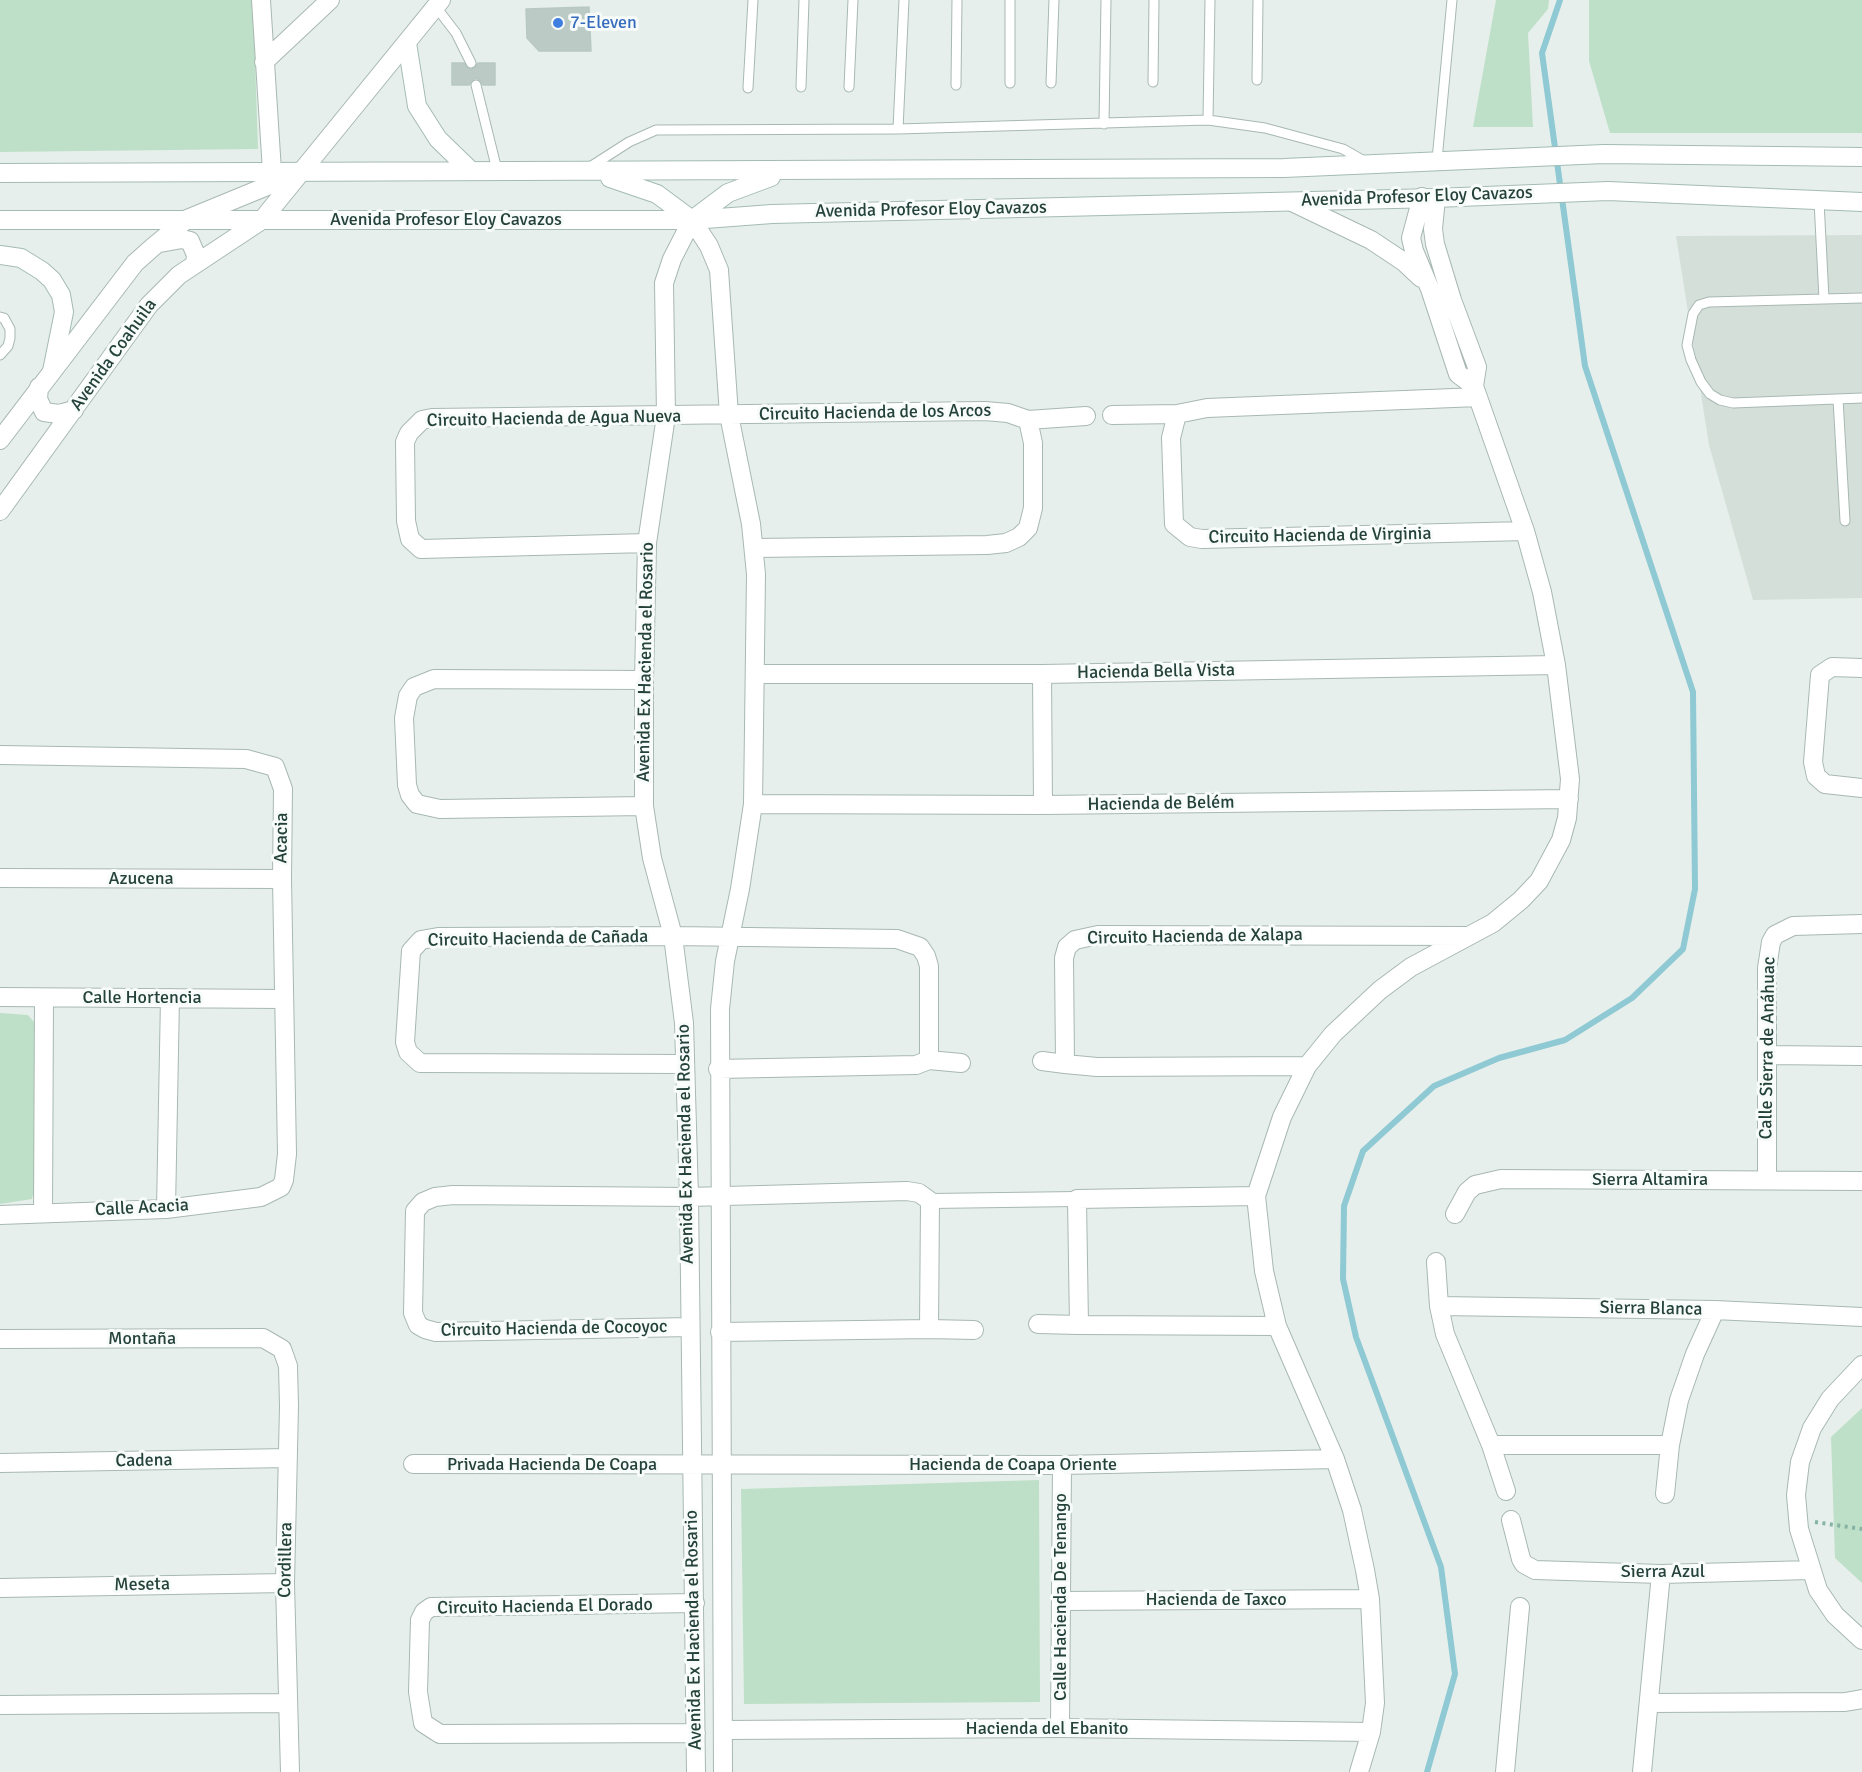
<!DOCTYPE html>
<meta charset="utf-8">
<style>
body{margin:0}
canvas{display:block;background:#e6efeb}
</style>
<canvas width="1862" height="1772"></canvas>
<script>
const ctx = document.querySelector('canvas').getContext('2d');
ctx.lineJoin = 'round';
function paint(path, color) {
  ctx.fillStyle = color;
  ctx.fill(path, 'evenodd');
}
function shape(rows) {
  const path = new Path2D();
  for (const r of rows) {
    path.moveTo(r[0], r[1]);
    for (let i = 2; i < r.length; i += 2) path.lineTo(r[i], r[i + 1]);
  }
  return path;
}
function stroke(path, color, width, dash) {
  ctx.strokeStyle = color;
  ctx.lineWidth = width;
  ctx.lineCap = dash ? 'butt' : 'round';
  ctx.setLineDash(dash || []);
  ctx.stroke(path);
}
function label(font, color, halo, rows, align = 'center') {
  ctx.font = font + ' Signika,sans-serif';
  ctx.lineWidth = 6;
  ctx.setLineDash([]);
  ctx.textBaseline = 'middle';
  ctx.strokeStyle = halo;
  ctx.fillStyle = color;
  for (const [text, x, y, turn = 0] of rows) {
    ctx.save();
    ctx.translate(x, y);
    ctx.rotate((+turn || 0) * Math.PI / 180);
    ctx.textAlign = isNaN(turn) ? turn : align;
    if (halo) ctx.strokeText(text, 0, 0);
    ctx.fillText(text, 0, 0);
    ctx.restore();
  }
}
const built = shape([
 [1862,235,1862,598,1753,600,1709,445,1676,236]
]);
const green = shape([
 [0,0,253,0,258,149,0,152],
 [1496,0,1549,0,1548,9,1528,33,1533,127,1473,127],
 [1589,0,1862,0,1862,133,1610,133,1589,61],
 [0,1013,28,1015,34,1022,35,1063,35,1186,32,1199,0,1204],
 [1862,1408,1862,1583,1835,1558,1831,1437],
 [1039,1480,1040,1702,744,1704,741,1489]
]);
const stream = shape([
 [1427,1772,1455,1674,1441,1567,1356,1337,1343,1279,1344,1206,1363,1151,1434,1086,1499,1058,1565,1040,1632,998,1683,949,1695,889,1693,692,1585,366,1542,53,1560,0]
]);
const building = shape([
 [589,7,591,51,539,51,527,38,526,9,589,7],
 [452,63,464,63,471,70,478,63,495,63,495,85,483,85,480,80,475,78,469,85,452,85,452,63]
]);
const path = shape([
 [1815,1522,1862,1529]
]);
const service = shape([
 [1010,0,1010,83],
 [436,7,456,33,471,63],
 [1257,80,1258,0],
 [1153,82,1154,0],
 [1051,83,1054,0],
 [476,85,497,170],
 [956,85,957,0],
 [801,87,804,0],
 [849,87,853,0],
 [748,88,753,0],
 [1208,120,1210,0],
 [1104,124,1106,0],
 [898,129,904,0],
 [1437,160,1452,0],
 [590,167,629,142,656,130,898,129,1208,120,1265,128,1343,149,1364,161],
 [1819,201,1824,299],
 [1862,298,1709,302,1699,305,1693,314,1687,345,1691,360,1701,382,1710,394,1720,400,1733,403,1862,398],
 [0,317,4,318,10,329,10,338,8,346,0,355],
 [1838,399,1845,521]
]);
const pedestrian = shape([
 [930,1201,1077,1199]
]);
const minor = shape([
 [261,0,272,171],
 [264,62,330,0],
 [1422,197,1411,238,1414,251,1430,289,1458,374,1474,386],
 [1292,202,1371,240,1404,262,1421,278],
 [1478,397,1207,408,1177,414,1171,438,1174,524,1190,537,1202,539,1525,531],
 [1112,415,1177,414],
 [1028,420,1086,416],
 [647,543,421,549,410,539,406,521,405,442,409,433,422,420,432,418,985,411,1008,413,1028,420,1033,443,1033,508,1028,528,1019,537,1006,543,987,545,755,548],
 [1862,668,1832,667,1820,675,1813,762,1816,776,1825,784,1862,788],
 [755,674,1042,674,1556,665],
 [1042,674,1043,805],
 [644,680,434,679,414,687,408,696,404,718,407,785,410,795,417,804,440,809,644,806],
 [0,755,246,759,275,767,283,789,282,879,287,1154,284,1180,281,1187,261,1197,166,1209,0,1215],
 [753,804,1043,805,1569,799],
 [0,878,282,879],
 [0,997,283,999],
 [1768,1055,1862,1056],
 [929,1060,961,1063],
 [1042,1061,1065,1064],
 [685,1064,420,1063,408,1052,405,1042,411,951,421,940,438,937,673,936,897,939,920,947,926,956,929,966,929,1060,916,1065,718,1069],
 [1307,1066,1097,1067,1065,1064,1064,958,1067,947,1075,940,1098,935,1468,936],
 [1767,1180,1767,968,1771,942,1775,935,1793,926,1862,924],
 [1256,1196,1077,1199,1079,1325,1277,1326],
 [166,1209,170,998],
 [43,1213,44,998],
 [1455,1214,1467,1192,1475,1185,1501,1179,1862,1181],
 [1436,1262,1439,1306,1445,1334,1491,1445,1506,1491],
 [1439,1306,1715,1310,1862,1317],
 [1038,1324,1079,1325],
 [689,1327,436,1332,425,1329,418,1325,413,1313,415,1211,423,1202,435,1197,453,1195,689,1197,907,1191,919,1193,930,1201,929,1329,720,1332],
 [929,1329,974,1330],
 [0,1339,263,1338,282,1349,288,1366,289,1406,285,1583,290,1772],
 [1862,1365,1830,1399,1812,1428,1800,1462,1796,1495,1799,1529,1818,1590,1835,1615,1862,1640],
 [1491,1445,1670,1445],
 [0,1463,288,1458],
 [413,1464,1062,1465,1335,1459],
 [1665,1494,1670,1445,1679,1400,1695,1354,1715,1310],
 [1511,1520,1521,1559,1524,1564,1535,1570,1661,1574,1810,1570],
 [0,1588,285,1583],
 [1061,1601,1370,1599],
 [695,1603,431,1607,424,1612,420,1620,418,1692,423,1723,440,1734,696,1733],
 [1649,1703,1845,1702,1862,1699],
 [0,1705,288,1703],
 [1060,1728,1062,1465],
 [723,1730,1060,1728,1371,1732],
 [696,1772,689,1197,684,1023,673,936,652,858,644,806,644,680,647,543,666,416,664,283,672,259,692,220,709,246,719,270,729,415,751,524,756,574,753,804,740,889,725,961,720,1009,723,1772],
 [1359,1772,1371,1732,1375,1703,1370,1599,1365,1570,1352,1510,1335,1459,1277,1326,1264,1271,1256,1196,1282,1117,1307,1066,1333,1034,1380,990,1411,967,1493,923,1521,900,1539,881,1561,840,1567,818,1570,779,1556,665,1542,592,1525,531,1474,386,1477,367,1452,300,1435,244,1433,229,1436,198],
 [1505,1772,1520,1607],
 [1642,1772,1661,1574]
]);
const tertiary = shape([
 [160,243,182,239,190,241,196,255,195,264],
 [39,387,38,399,44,412,59,414,74,410],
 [0,440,135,263,153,247,187,219,299,173],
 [0,511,149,305,179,275,262,220,441,0]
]);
const secondary = shape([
 [407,43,417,106,438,139,470,170],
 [0,173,1284,168,1604,154,1862,157],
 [610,178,657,194,692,220],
 [0,220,692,220,772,214,1436,198,1608,191,1862,202],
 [692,220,728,193,771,177],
 [0,255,21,258,42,271,52,280,61,295,64,312,52,371]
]);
const markers = [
 [558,23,6,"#3f7fe0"]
];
const shopNames = [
 ["7-Eleven",570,23]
];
const streetNames = [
 ["Avenida Profesor Eloy Cavazos",1417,197,-2],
 ["Avenida Profesor Eloy Cavazos",931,210,-1],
 ["Avenida Profesor Eloy Cavazos",446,220],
 ["Avenida Coahuila",114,355,-54],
 ["Circuito Hacienda de los Arcos",875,413,-1],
 ["Circuito Hacienda de Agua Nueva",554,419,-1],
 ["Circuito Hacienda de Virginia",1320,536,-1],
 ["Avenida Ex Hacienda el Rosario",646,662,-89],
 ["Hacienda Bella Vista",1156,672,-1],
 ["Hacienda de Belém",1161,804,-1],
 ["Acacia",282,838,-89],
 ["Azucena",141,879],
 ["Circuito Hacienda de Xalapa",1195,937,-1],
 ["Circuito Hacienda de Cañada",538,939,-1],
 ["Calle Hortencia",142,998],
 ["Calle Sierra de Anáhuac",1768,1048,-89],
 ["Avenida Ex Hacienda el Rosario",686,1144,-91],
 ["Sierra Altamira",1650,1180],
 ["Calle Acacia",142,1208,-3],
 ["Sierra Blanca",1651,1309,1],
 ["Circuito Hacienda de Cocoyoc",554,1329,-1],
 ["Montaña",142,1339],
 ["Cadena",144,1461,-1],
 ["Privada Hacienda De Coapa",552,1465],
 ["Hacienda de Coapa Oriente",1013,1465],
 ["Cordillera",286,1560,-89],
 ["Sierra Azul",1663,1572],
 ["Meseta",142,1585,-1],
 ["Calle Hacienda De Tenango",1061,1597,-90],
 ["Hacienda de Taxco",1216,1600],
 ["Circuito Hacienda El Dorado",545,1607,-1],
 ["Avenida Ex Hacienda el Rosario",694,1630,-91],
 ["Hacienda del Ebanito",1047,1729]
];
paint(built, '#d4dfda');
paint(green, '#bfe0c8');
stroke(stream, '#8ec9d4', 6);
paint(building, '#bbcac4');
stroke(building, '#b8c9c2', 1.5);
stroke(service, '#a8b8b2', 11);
stroke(pedestrian, '#a8b8b2', 16);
stroke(minor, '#a8b8b2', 20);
stroke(tertiary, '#a8b8b2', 20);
stroke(secondary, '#a4bbb3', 20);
stroke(path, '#86b3a5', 4, [3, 4.5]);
stroke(service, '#fff', 9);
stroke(pedestrian, '#fff', 14);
stroke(minor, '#fff', 18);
stroke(tertiary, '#fff', 18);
stroke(secondary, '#fff', 18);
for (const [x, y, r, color] of markers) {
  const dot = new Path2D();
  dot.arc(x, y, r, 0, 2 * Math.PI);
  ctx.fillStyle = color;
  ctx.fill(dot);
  stroke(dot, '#f7fbf9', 2);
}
label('18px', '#366cbe', '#f7fbf9', shopNames, 'left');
label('18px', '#24423a', '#f7fbf9', streetNames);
</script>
